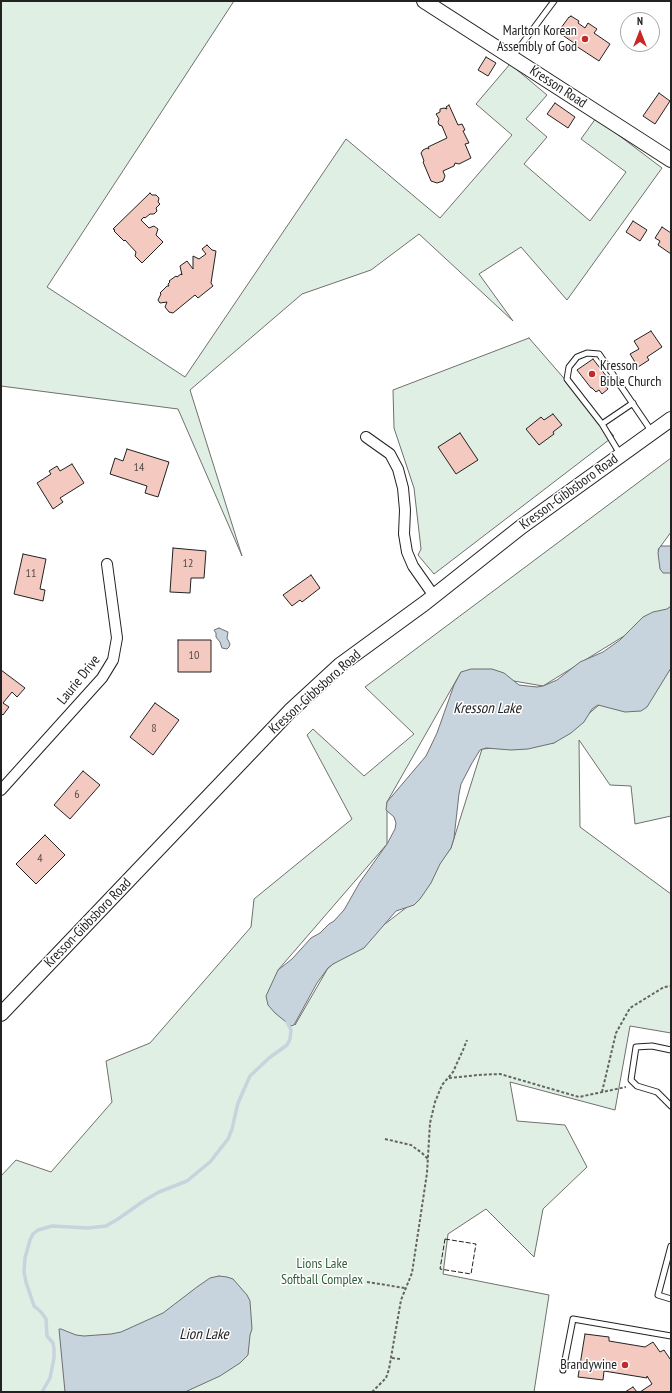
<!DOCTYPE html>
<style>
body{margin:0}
#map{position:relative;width:672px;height:1393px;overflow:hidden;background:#fff;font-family:"PT Sans Narrow",sans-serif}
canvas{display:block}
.frame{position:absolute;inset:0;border:2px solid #222;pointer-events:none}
.north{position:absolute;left:620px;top:12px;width:40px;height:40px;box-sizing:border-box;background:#fff;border:1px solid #a7a7a7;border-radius:50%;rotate:0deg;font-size:11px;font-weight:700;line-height:16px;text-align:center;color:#222}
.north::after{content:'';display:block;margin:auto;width:14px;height:18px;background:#c62828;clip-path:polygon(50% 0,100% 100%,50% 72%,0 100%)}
</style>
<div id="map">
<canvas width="672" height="1393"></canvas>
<div class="frame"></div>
<div class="north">N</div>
</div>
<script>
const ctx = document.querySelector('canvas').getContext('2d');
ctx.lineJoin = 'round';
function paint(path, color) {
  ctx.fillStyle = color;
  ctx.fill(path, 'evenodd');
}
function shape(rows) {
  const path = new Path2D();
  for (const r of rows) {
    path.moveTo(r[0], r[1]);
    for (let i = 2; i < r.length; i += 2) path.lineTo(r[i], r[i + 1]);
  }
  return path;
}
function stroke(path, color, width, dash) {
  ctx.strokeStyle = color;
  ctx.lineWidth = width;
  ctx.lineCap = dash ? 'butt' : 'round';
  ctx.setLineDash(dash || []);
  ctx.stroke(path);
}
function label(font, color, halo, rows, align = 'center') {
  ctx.font = font + ' "PT Sans Narrow",sans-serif';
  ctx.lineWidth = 3;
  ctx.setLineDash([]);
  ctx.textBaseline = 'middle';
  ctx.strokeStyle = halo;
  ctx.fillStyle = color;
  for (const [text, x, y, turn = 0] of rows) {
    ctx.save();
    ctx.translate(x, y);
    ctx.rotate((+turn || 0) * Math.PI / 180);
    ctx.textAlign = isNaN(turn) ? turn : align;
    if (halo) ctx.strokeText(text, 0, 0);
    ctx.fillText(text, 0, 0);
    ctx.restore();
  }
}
const green = shape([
 [1,1,234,1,47,287,185,377,346,139,440,218,512,135,476,104,510,64,547,95,526,119,547,137,524,164,590,221,626,172,581,139,596,118,662,168,567,300,521,247,479,274,513,321,419,234,371,270,302,294,190,390,242,556,178,409,1,386,1,1],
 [529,338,614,436,434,574,418,555,421,549,414,488,394,428,393,390,529,338],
 [671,458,671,532,658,550,671,573,671,607,543,686,461,672,387,802,387,844,278,970,295,1025,328,968,407,907,451,848,482,749,554,743,599,705,671,667,671,816,635,824,631,786,610,785,579,740,580,827,671,894,671,1033,630,1026,615,1110,510,1082,517,1121,565,1125,587,1167,543,1209,534,1257,486,1209,448,1234,443,1274,549,1295,534,1392,1,1392,1,1176,16,1160,51,1172,112,1102,106,1061,150,1043,251,927,254,899,352,819,307,735,313,729,364,776,414,734,365,687,671,458]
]);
const water = shape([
 [661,546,671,546,671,573,663,573,660,569,658,553,659,548,661,546],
 [671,606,671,668,647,707,641,711,625,712,598,705,592,709,584,722,571,733,554,743,528,749,511,750,486,748,480,750,472,763,461,784,459,794,454,838,451,848,440,864,431,883,420,899,414,905,396,911,364,948,333,964,328,968,317,983,294,1025,291,1026,275,1013,268,1005,266,996,278,970,292,959,311,938,320,933,329,924,334,921,344,910,360,882,387,844,395,829,396,823,394,817,386,810,387,802,426,756,437,733,454,685,461,672,471,669,492,669,504,673,519,685,537,687,543,686,557,680,580,662,603,652,620,640,643,617,653,612,667,609,671,606],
 [219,628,228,632,227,638,230,644,229,647,227,649,222,648,220,642,216,637,216,633,214,630,219,628],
 [219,1276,227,1277,233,1279,247,1295,250,1301,252,1329,250,1335,248,1355,240,1363,220,1376,185,1392,65,1392,59,1329,61,1329,76,1335,84,1336,111,1334,121,1332,163,1313,197,1287,210,1278,219,1276]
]);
const stream = shape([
 [42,1392,50,1378,54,1358,54,1349,53,1343,47,1336,46,1319,41,1312,34,1306,26,1282,24,1272,25,1258,30,1240,33,1234,38,1230,52,1226,88,1228,106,1226,118,1219,145,1200,159,1192,187,1181,199,1171,210,1162,228,1139,232,1129,238,1103,250,1076,269,1058,287,1045,290,1039,291,1030,287,1022]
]);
const building = shape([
 [571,16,579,21,578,23,585,28,588,23,597,29,594,33,610,44,599,61,576,46,577,45,558,32,569,17,570,17,571,16],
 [486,57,496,63,488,76,478,70,486,57],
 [659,93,670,101,655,124,643,116,659,93],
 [555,103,575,117,568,128,547,114,555,103],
 [449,105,458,125,462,124,465,130,463,131,469,143,465,144,471,158,459,164,455,163,454,166,443,171,445,176,443,181,437,183,431,181,423,162,424,161,421,153,423,150,427,148,429,149,428,147,447,138,442,126,439,125,438,122,439,119,436,114,440,112,440,109,444,108,447,109,446,107,449,105],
 [150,193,152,195,156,195,159,198,158,202,160,204,156,208,157,211,154,214,150,214,145,218,144,217,141,220,149,228,154,226,158,229,156,235,163,242,142,263,135,256,136,252,125,240,124,241,114,231,115,230,113,229,150,193],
 [633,221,647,230,640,241,626,232,633,221],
 [662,227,671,233,671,254,658,245,660,241,655,238,662,227],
 [207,245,212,250,216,251,211,283,213,286,198,298,195,295,173,313,169,312,165,307,167,302,160,303,158,300,161,294,160,293,167,286,169,286,168,284,170,282,169,281,176,276,177,277,181,274,182,275,180,266,187,261,193,269,193,256,199,259,206,254,202,249,207,245],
 [651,331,662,347,647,357,649,360,638,367,630,354,639,349,634,341,651,331],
 [593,359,607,377,606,378,609,383,605,385,608,389,602,394,599,390,596,392,592,388,591,388,577,370,593,359],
 [553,414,562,425,553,432,554,434,539,445,526,429,541,417,544,420,553,414],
 [460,433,478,460,456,474,438,447,460,433],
 [127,449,169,462,158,497,145,493,147,486,110,474,115,458,123,461,127,449],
 [72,464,84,483,60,498,63,502,53,509,37,483,51,474,49,471,57,466,60,471,72,464],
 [173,548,206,551,204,578,191,578,190,593,170,592,173,548],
 [23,554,46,559,40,589,45,590,43,601,14,594,23,554],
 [311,575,320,588,302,602,300,600,292,606,283,595,311,575],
 [178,640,211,640,211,672,178,672,178,640],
 [1,670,25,688,17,697,12,692,3,703,9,707,3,715,1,713,1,670],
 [155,703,179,720,153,755,130,737,155,703],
 [83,771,100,785,70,819,54,805,83,771],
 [45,835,65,855,36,884,16,864,45,835],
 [585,1334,609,1337,609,1341,645,1347,653,1342,660,1352,664,1350,670,1359,671,1358,671,1392,640,1392,652,1384,647,1376,647,1378,604,1371,603,1380,578,1377,585,1334],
 [633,1387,637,1392,625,1392,633,1387]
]);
const path = shape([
 [449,1078,478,1075,500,1074,579,1097,626,1087],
 [602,1092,616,1033,630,1008,664,987,671,986],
 [385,1139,411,1145,422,1153,428,1159],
 [367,1282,405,1288],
 [392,1358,400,1359],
 [372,1392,386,1378,389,1369,401,1300,412,1273,427,1173,430,1123,435,1102,442,1085,453,1072,463,1050,467,1040]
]);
const lane = shape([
 [513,56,554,1],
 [602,424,633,403],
 [620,454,602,424,567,379,569,367,577,357,587,353,599,354,652,432],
 [671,1050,652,1046,636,1047,631,1080,637,1086,657,1092,671,1106],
 [671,1246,658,1295,671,1299],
 [563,1370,573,1319,671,1336]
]);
const street = shape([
 [366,437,390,454,398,469,403,488,405,510,404,534,407,552,413,566,434,596],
 [1,790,102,678,113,660,117,638,107,564]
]);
const secondary = shape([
 [424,1,671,160],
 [1,1014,290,711,340,665,425,603,521,527,671,419]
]);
const fence = shape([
 [445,1239,476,1244,471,1274,440,1269,445,1239]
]);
const markers = [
 [585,39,4,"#c62828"],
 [592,374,4,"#c62828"],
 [625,1365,4,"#c62828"]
];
const numberNames = [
 ["14",139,468],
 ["12",188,564],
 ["11",31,574],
 ["10",194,656],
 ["8",154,729],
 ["6",77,795],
 ["4",40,859]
];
const poiNames = [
 ["Marlton Korean",577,31],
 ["Assembly of God",577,47],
 ["Kresson",600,366,"left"],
 ["Bible Church",600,382,"left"],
 ["Brandywine",617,1365]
];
const streetNames = [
 ["Kresson Road",558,87,33],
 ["Kresson-Gibbsboro Road",569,492,-36],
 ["Laurie Drive",79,680,-51],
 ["Kresson-Gibbsboro Road",315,692,-42],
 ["Kresson-Gibbsboro Road",88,923,-46]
];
const parkNames = [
 ["Lions Lake",322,1264],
 ["Softball Complex",322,1280]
];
const waterNames = [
 ["Kresson Lake",487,709],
 ["Lion Lake",204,1335]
];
paint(green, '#e0efe3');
stroke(green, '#6f6f6f', 1);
paint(water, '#c7d3dd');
stroke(water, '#6f6f6f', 1);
stroke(stream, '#c7d3dd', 3.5);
paint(building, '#f3c9c0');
stroke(building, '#222', 1);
stroke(lane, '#222', 7);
stroke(street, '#222', 12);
stroke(secondary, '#222', 16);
stroke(path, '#646464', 2, [3, 2]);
stroke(lane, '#fff', 5);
stroke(street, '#fff', 10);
stroke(secondary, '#fff', 14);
stroke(fence, '#222', 1, [5, 2]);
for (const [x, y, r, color] of markers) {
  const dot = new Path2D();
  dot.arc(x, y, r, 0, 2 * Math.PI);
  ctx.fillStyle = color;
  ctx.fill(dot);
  stroke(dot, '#fff', 1.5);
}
label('12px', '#564c4a', null, numberNames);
label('14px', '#222', '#fff', poiNames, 'right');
label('14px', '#222', '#fff', streetNames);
label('14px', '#2f5e38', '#fff', parkNames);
label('italic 15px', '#222', '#fff', waterNames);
</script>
